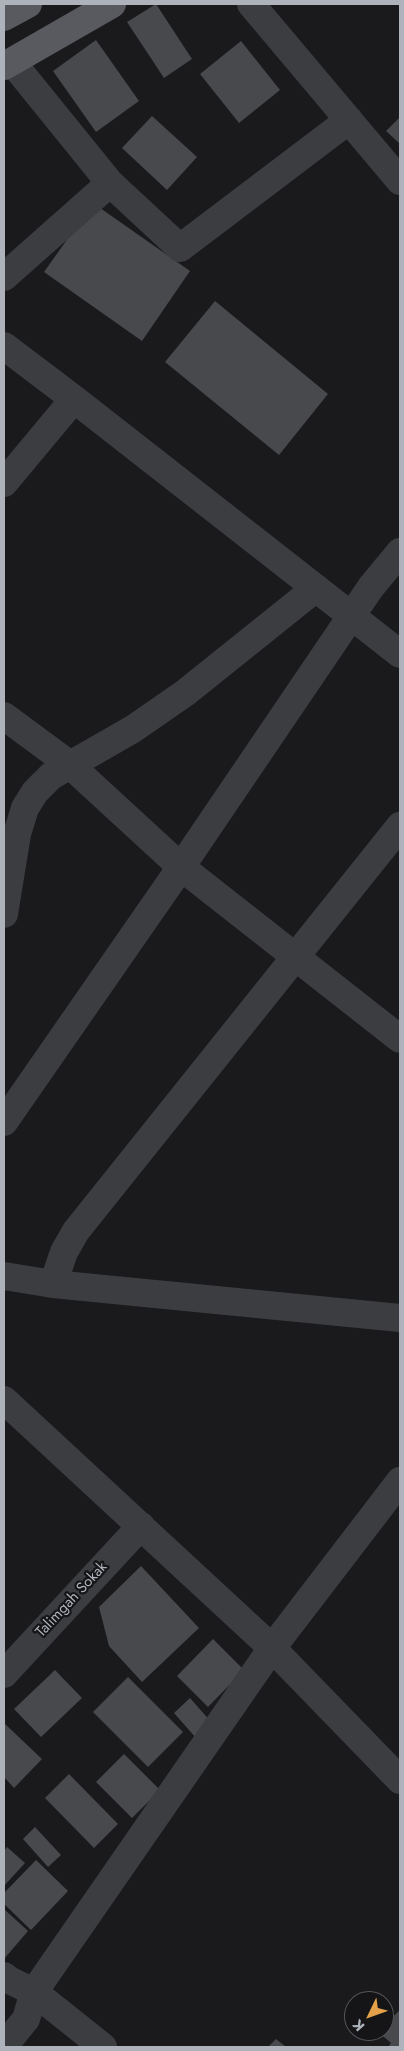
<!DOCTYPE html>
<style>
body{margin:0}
#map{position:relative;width:404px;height:2051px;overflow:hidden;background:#1a1a1c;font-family:Jost,sans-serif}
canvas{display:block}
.frame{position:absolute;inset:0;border:5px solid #aeb3bb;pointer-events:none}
.north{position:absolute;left:344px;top:1991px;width:50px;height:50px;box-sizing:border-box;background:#151517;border:1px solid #525459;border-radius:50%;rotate:228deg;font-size:14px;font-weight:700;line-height:20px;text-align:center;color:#aeb3bb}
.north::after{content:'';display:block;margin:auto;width:18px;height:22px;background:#e5a149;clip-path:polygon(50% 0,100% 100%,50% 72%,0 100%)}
</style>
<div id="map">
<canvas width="404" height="2051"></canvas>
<div class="frame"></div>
<div class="north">K</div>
</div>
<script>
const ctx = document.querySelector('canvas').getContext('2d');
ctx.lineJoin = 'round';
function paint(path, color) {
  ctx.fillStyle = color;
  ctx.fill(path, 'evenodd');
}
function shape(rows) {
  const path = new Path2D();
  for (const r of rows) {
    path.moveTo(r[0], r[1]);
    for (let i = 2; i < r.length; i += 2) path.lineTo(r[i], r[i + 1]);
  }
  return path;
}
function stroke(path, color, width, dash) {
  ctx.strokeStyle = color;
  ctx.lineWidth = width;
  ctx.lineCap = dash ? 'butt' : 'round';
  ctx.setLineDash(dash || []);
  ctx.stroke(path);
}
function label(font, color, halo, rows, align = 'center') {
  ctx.font = font + ' Jost,sans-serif';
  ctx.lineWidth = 4.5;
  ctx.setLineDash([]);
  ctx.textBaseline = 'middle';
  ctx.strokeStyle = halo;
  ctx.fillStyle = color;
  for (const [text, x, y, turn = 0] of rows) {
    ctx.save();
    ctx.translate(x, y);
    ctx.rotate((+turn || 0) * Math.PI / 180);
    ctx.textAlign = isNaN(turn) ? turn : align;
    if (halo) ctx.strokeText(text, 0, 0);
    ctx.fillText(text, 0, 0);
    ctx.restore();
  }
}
const building = shape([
 [156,4,192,59,164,78,127,22],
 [96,40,139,101,96,132,53,71],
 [241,41,280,90,239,123,200,74],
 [152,116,197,157,167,190,122,148],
 [400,117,400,144,386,131],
 [93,203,190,271,142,341,44,272],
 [215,301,328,394,279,455,165,362],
 [141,1566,199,1628,142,1682,109,1646,99,1607],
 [213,1639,244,1670,208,1707,177,1676],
 [55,1670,82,1698,41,1737,14,1709],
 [128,1677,183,1732,148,1767,93,1712],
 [190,1698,212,1723,196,1738,174,1713],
 [4,1723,42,1759,14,1788,4,1777],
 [124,1754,160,1790,132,1818,96,1782],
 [69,1774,118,1824,94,1848,45,1798],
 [35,1827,61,1855,48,1867,23,1839],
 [7,1847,25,1863,4,1886,4,1851],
 [36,1860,68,1891,31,1930,4,1904,4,1893],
 [4,1909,28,1931,4,1959],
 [400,2010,400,2047,388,2047,391,2043,377,2031,384,2031,384,2025],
 [276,2039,286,2047,268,2047]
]);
const street = shape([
 [251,4,400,181],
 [12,62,110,183,180,248,349,120],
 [4,277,110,183],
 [4,346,74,399,400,654],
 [4,483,74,399],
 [4,716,69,764,181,867,400,1039],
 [4,914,17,834,25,808,35,792,51,776,133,729,185,693,316,588],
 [4,1122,181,867,371,587,400,552],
 [4,1276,53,1284,400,1318],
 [53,1284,64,1252,76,1231,400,826],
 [4,1400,272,1648,400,1780],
 [4,1674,141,1526],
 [4,1976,9,1980,34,1992,103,2047],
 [4,2046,26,2019,34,1992,272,1648,400,1481]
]);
const primary = shape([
 [4,17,28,4],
 [4,66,112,4]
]);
const streetNames = [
 ["Talimgah Sokak",72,1600,-47]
];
paint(building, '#47494c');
stroke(street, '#3b3d41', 28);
stroke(primary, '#585a60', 28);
label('15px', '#aeb3bb', '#151517', streetNames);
</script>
